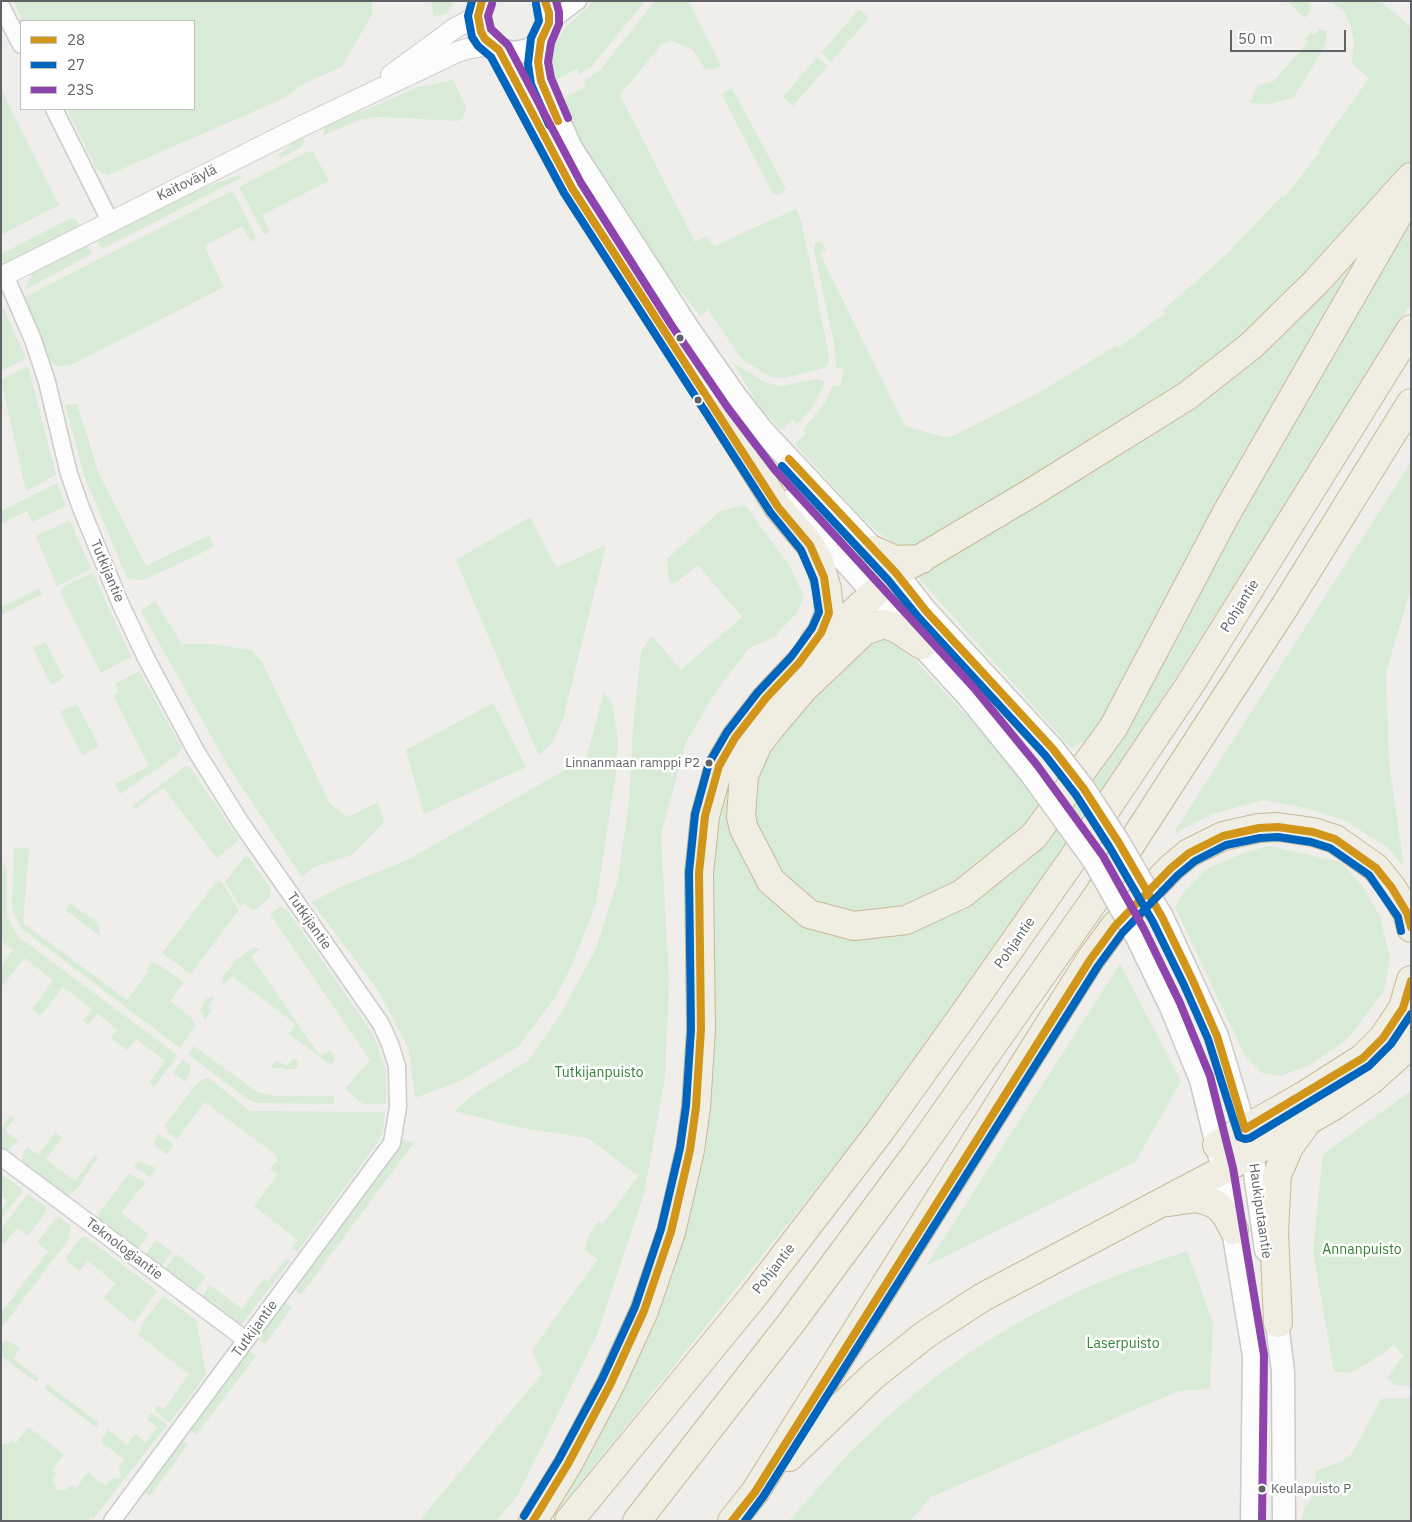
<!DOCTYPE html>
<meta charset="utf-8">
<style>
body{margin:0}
#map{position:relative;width:1412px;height:1522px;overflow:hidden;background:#efeeea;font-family:"IBM Plex Sans",sans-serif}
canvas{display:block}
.frame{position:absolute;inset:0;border:2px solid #5f6368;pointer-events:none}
.legend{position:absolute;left:20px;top:20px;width:175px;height:90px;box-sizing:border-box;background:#fff;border:1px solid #bfc1c3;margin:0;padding:6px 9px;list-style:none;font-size:15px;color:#5f6368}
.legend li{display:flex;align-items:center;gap:10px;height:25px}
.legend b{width:25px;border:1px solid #bfc1c3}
.scale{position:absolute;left:1230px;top:30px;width:116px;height:22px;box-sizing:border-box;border:2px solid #5f6368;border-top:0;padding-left:6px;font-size:15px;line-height:18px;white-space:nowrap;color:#5f6368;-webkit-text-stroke:4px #fff;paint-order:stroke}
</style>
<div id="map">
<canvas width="1412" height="1522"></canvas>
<div class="frame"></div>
<ul class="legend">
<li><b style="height:6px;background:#d1951a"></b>28</li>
<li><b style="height:6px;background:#0065bd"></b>27</li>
<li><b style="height:6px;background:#8e44ad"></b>23S</li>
</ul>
<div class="scale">50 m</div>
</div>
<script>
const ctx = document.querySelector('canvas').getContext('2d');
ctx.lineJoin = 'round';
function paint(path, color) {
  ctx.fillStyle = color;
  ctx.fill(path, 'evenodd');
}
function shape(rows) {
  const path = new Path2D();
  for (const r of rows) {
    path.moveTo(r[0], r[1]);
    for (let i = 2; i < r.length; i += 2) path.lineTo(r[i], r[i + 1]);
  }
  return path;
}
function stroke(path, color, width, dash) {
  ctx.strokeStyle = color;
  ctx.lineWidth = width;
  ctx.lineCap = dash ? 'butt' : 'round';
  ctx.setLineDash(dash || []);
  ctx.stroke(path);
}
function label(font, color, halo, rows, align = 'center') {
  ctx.font = font + ' "IBM Plex Sans",sans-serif';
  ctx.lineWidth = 5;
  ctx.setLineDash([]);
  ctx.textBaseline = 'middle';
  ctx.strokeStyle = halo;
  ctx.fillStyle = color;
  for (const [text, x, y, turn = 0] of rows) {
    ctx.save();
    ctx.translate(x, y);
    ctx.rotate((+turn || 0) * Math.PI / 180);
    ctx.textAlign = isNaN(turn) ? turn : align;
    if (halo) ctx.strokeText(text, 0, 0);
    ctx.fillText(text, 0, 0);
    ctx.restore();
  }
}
const green = shape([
 [13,1,372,1,372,14,342,67,307,82,280,100,108,175,97,170,67,109,194,109,194,21,23,21],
 [431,1,454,1,448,13,434,17],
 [594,1,645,1,591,67,580,74,577,69,551,82,547,69,549,53,565,28],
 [655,1,688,1,721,65,714,69,706,70,692,49,670,40,661,45,620,95,695,242,706,236,714,246,796,209,801,220,828,350,829,363,824,368,784,378,770,377,742,359,708,310,700,316,672,281,579,143,559,101,586,86,584,81,601,69],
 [1309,1,1311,10,1305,18,1287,2],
 [1331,1,1380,1,1411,27,1411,166,1311,281,1180,391,919,551,904,550,883,536,862,518,795,444,806,434,803,430,826,401,833,385,840,386,844,369,836,367,834,343,814,250,815,242,820,241,826,250,820,254,905,426,943,437,953,436,1035,395,1117,345,1119,347,1165,313,1163,310,1225,256,1282,196,1284,198,1320,152,1318,150,1369,78,1352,64,1354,40,1350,23,1344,12],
 [859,9,869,18,831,62,821,53],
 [1320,28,1321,31,1326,30,1327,38,1324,48,1293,98,1270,104,1250,103,1256,89,1259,85,1274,81,1308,42,1305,39,1311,32,1314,35],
 [817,57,828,66,793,106,783,97],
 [453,80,466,107,463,118,458,121,378,117,362,119,324,135,324,125,332,120,371,108,415,88],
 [732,88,786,189,779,195,773,194,723,97,724,92],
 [1,89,59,205,1,235],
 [301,136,304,142,302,147,280,158,279,155],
 [309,151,313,152,329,181,262,215,270,232,264,234,240,189,241,186],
 [239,175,241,178,102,249,97,240,197,190],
 [230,192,234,193,256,237,251,242,242,226,204,246,224,287,71,365,58,367,48,359,23,298],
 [1411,217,1411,303,1355,397,1123,760,951,1010,870,1121,550,1521,541,1521,678,1234,705,881,732,750,740,771,765,886,901,928,1052,825,1231,517],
 [71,218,77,220,81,228,1,268,1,254],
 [1380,229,1092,749,1082,742,1071,748,916,575,1134,441],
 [87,245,92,254,24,290,33,272],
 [4,308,26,359,1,371,1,309],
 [733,363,766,383,782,386,816,379,823,381,824,386,809,412,797,424,793,419,782,430,761,410],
 [28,366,56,475,26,491,1,380],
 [77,404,99,474,146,566,209,535,214,547,144,580,127,578,85,478,65,405],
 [1411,462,1411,587,1386,673,1389,762,1404,867,1387,847,1344,820,1305,808,1264,800,1215,813,1173,834],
 [57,483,66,506,32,522,27,511,1,524,1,511],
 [745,505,789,565,804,596,797,613,774,637,749,648,718,688,686,742,661,834,669,980,665,1078,644,1194,596,1337,517,1496,496,1521,419,1521,542,1374,532,1350,598,1259,585,1250,589,1234,599,1221,603,1224,638,1176,588,1138,517,1127,454,1111,474,1094,529,1060,560,1015,596,949,618,878,629,802,633,726,641,651,652,636,681,670,742,617,698,565,673,585,669,580,667,559,720,511],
 [530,517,556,568,606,545,563,719,553,741,539,756,456,560],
 [70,520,91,569,57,586,36,536],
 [93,573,131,657,101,673,60,592,64,586],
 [39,588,42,594,1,615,1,608],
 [155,601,182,644,209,644,252,650,263,664,330,804,348,817,378,802,384,822,352,855,314,867,302,877,228,766,141,611],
 [877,637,887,639,911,656,999,751,1045,811,957,887,903,910,872,915,816,908,776,874,753,822,757,771,779,727],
 [42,643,46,643,64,678,51,685,33,648],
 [139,671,182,748,179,754,120,794,115,784,149,766,113,695,119,692,115,684],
 [604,693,612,703,618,738,616,773,596,903,573,963,556,996,519,1046,462,1080,415,1098,409,1050,378,990,312,902,343,886,409,859,586,758],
 [493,703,526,767,424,814,406,750],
 [77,704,99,746,82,755,60,712],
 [186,766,190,767,239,840,217,858,163,788,135,809,132,806],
 [1269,846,1340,862,1361,884,1380,916,1390,959,1384,991,1348,1038,1310,1065,1281,1076,1262,1073,1245,1056,1175,907,1184,892,1206,869,1246,852],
 [14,848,29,848,23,923,127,1000,149,971,147,969,153,961,184,982,170,1001,193,1019,195,1026,180,1048,21,928,12,908],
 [248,856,271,889,269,898,254,911,244,903,241,907,225,882,245,857],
 [2,863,7,868,7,917,19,937,176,1054,177,1057,154,1087,149,1083,165,1061,136,1039,127,1050,111,1038,117,1030,97,1013,88,1025,83,1021,92,1009,63,987,40,1016,32,1009,53,980,24,958,1,988,1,966,13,950,1,941],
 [218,880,223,884,239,910,191,974,162,953],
 [70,903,98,923,100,936,66,910],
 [280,907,287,910,373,1034,386,1070,386,1104,363,1104,345,1089,370,1060,270,914],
 [254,947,260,949,251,956,320,1056,330,1050,335,1058,333,1063,328,1063,289,1034,296,1024,232,976,224,985,222,978,236,960],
 [1120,964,1181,1081,1135,1162,926,1266],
 [210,997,214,998,208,1007,212,1010,205,1020,200,1010,206,999],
 [194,1046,257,1092,276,1096,334,1096,334,1104,256,1103,246,1098,188,1054],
 [294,1058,299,1064,295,1069,270,1068,277,1060,286,1066],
 [183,1059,190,1065,191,1070,185,1082,173,1073],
 [204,1078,210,1079,250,1111,385,1112,383,1131,378,1142,297,1252,292,1248,298,1240,254,1206,277,1175,270,1169,277,1161,276,1155,205,1102,177,1139,168,1132,165,1125,193,1088],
 [1411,1091,1411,1386,1395,1385,1387,1378,1403,1356,1394,1344,1384,1353,1351,1373,1334,1372,1313,1251,1323,1154],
 [11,1115,15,1118,5,1131,19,1141,6,1152,1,1149,1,1128],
 [55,1132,62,1138,46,1159,75,1181,95,1155,98,1157,77,1189,66,1197,22,1164,23,1151,27,1147,38,1155],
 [158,1134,174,1144,167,1154,157,1148,154,1143],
 [400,1139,414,1143,301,1295,294,1290,385,1168],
 [139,1161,156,1168,150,1177,134,1167],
 [1,1174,21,1188,22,1192,1,1219,1,1210,8,1201,1,1196],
 [129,1174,146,1182,121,1213,149,1234,136,1251,98,1221,98,1214],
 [28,1194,46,1207,46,1212,28,1236,17,1228,4,1244,1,1242,1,1229],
 [58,1216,71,1226,68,1240,1,1329,1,1313,48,1251,37,1243],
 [85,1236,157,1291,134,1323,104,1298,115,1283,88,1261,80,1271,67,1261,67,1256,81,1238],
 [156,1240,172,1252,160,1268,144,1256],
 [1187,1251,1213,1323,1210,1389,1179,1391,931,1497,910,1521,789,1521,850,1452,896,1409,938,1375,982,1344,1028,1317,1079,1291,1122,1273],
 [176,1254,206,1277,193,1293,164,1271],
 [286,1259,290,1261,242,1324,236,1323,200,1299,210,1285,242,1309,264,1279,268,1281],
 [163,1296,196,1320,206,1374,170,1423,154,1410,158,1405,164,1409,189,1374,138,1335,142,1329,140,1327],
 [285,1302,292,1307,265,1344,257,1338],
 [6,1340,20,1348,13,1359,39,1378,36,1382,1,1356,1,1345],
 [248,1350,256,1356,196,1435,188,1429],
 [47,1384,99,1423,96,1427,44,1388],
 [1411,1398,1411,1521,1301,1521,1305,1507,1313,1497,1316,1471,1343,1461,1352,1454,1381,1399],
 [151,1413,167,1425,93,1519,91,1517,87,1521,1,1521,1,1445,8,1443,11,1440,16,1443,28,1427,64,1454,52,1470,56,1474,53,1480,57,1490,65,1490,71,1485,76,1488,88,1472,106,1486,111,1479,121,1477,119,1467,125,1460,100,1441,108,1430,127,1445,135,1434,146,1442,157,1427,147,1419],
 [182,1439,188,1445,150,1496,143,1491]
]);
const minor = shape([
 [1,6,21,45],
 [549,23,578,1],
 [54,109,110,221],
 [5,275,33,340,47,382,69,474,81,508,121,605,147,660,196,751,241,823,381,1024,390,1044,397,1066,398,1107,392,1143,112,1521],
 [1,1157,246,1340]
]);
const tertiary = shape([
 [391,75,455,28,478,16],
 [1,277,300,127,457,52,466,49,491,45]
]);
const secondary = shape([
 [482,1,478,16,479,24,485,39,499,50,514,53,529,50,535,46,546,32,549,13,545,1],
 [541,40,538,62,541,81,571,148,689,330,736,397,761,429,896,573,926,611,1053,749],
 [499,50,572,188,664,332,730,428],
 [790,501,967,695,1029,771],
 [1162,917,1217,1036,1252,1153,1266,1250],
 [1135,933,1171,1007,1201,1080,1223,1170,1254,1356,1252,1521],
 [1275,1307,1283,1372,1284,1521]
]);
const motorway = shape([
 [720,414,778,507,810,545,819,561,827,589,829,613,821,633,814,642],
 [873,550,895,560,922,559],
 [922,645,896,628,883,624,864,631,804,688,771,727,758,744,744,775,741,817,744,829,771,881,809,914,854,926,906,920,962,894,1034,836,1113,728,1226,514,1409,196],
 [1217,1145,1305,1095,1363,1058,1383,1038,1403,1008,1411,980],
 [1169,1202,1196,1198,1205,1200,1217,1205,1226,1215,1234,1230],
 [1278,1323,1274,1232,1277,1175,1289,1147,1305,1125],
 [789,1457,873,1376,926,1334,983,1297,1223,1170,1335,1105,1370,1081,1401,1053,1411,1036],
 [533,1521,568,1464,611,1383,644,1311,671,1232,690,1150,696,1107,701,1029,699,873,705,816,719,766,735,738,766,698,799,663,896,573,1031,493,1187,396,1252,345,1316,282,1411,177],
 [569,1521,752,1298,881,1130,962,1017,1072,860,1191,683,1411,329],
 [637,1521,791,1323,916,1154,1098,895,1287,603,1411,403],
 [732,1521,755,1492,1090,960,1115,926,1171,868,1189,853,1223,836,1259,828,1278,827,1313,832,1335,839,1376,868,1392,888,1407,913,1411,928]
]);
const secondaryBridge = shape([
 [1053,749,1084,789,1119,843,1162,917],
 [1029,771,1095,862,1135,933]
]);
const bus1 = shape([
 [482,1,478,16,481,32,485,39,499,50,572,188,778,507,810,545,824,577,829,613,821,633,799,663,766,698,735,738,719,766,705,816,699,873,701,1029,696,1107,690,1150,671,1232,644,1311,611,1383,568,1464,533,1521],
 [545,1,549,13,549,23,541,40,538,62,541,81,558,121],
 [789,459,896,573,926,611,1053,749,1084,789,1119,843,1162,917,1193,981,1217,1036,1245,1129,1363,1058,1383,1038,1403,1008,1411,981],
 [732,1521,755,1492,1090,960,1115,926,1171,868,1189,853,1223,836,1259,828,1278,827,1313,832,1335,839,1376,868,1392,888,1407,913,1411,927]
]);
const bus2 = shape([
 [472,1,468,16,472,37,478,46,491,57,564,193,770,512,801,550,814,580,819,612,812,628,791,657,758,692,727,732,709,763,695,814,689,872,691,1029,686,1106,680,1148,661,1229,635,1307,602,1379,559,1459,524,1516],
 [536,4,539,21,531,38,528,64,531,84,549,125],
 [782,466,888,580,919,618,1045,755,1076,795,1110,848,1153,922,1184,985,1208,1039,1239,1137,1245,1139,1250,1138,1369,1066,1391,1044,1411,1014],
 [745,1521,763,1497,1098,966,1123,932,1178,875,1195,861,1226,845,1260,838,1278,837,1311,842,1330,848,1369,875,1398,917,1401,931]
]);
const bus3 = shape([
 [556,1,559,12,559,24,551,43,548,62,551,78,568,118],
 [492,4,488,16,491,29,508,45,581,183,672,326,728,408,775,470,974,688,1037,765,1103,856,1144,929,1180,1003,1210,1076,1233,1168,1264,1355,1262,1521]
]);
const markers = [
 [680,338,4.5,"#5f6368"],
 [698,400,4.5,"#5f6368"],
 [709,763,4.5,"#5f6368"],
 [1262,1489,4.5,"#5f6368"]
];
const busNames = [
 ["Linnanmaan ramppi P2",700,763],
 ["Keulapuisto P",1271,1489,"left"]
];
const streetNames = [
 ["Kaitoväylä",187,183,-26],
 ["Tutkijantie",107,571,67],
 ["Pohjantie",1240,606,-58],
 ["Tutkijantie",309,921,55],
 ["Pohjantie",1015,943,-55],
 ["Haukiputaantie",1260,1211,82],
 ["Teknologiantie",124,1249,37],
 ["Pohjantie",774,1269,-52],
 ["Tutkijantie",255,1329,-54]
];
const parkNames = [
 ["Tutkijanpuisto",599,1073],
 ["Annanpuisto",1362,1250],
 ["Laserpuisto",1123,1344]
];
paint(green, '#d8ebd6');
stroke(minor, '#cbcccc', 19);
stroke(tertiary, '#cbcccc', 22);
stroke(secondary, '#cacacb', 25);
stroke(motorway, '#c8b996', 30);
stroke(minor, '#fdfcfc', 16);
stroke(tertiary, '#fdfcfc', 20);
stroke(secondary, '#fdfcfc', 22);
stroke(motorway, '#f0ede3', 28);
stroke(secondaryBridge, '#cacacb', 25, []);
stroke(secondaryBridge, '#fdfcfc', 22);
stroke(bus1, '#d1951a', 8);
stroke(bus2, '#0065bd', 8);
stroke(bus3, '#8e44ad', 8);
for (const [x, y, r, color] of markers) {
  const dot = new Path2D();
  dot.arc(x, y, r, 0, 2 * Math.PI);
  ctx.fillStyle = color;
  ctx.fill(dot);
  stroke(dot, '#fff', 2);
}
label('13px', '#5f6368', '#fff', busNames, 'right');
label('14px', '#5f6368', '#fff', streetNames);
label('14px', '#348238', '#fff', parkNames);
</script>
